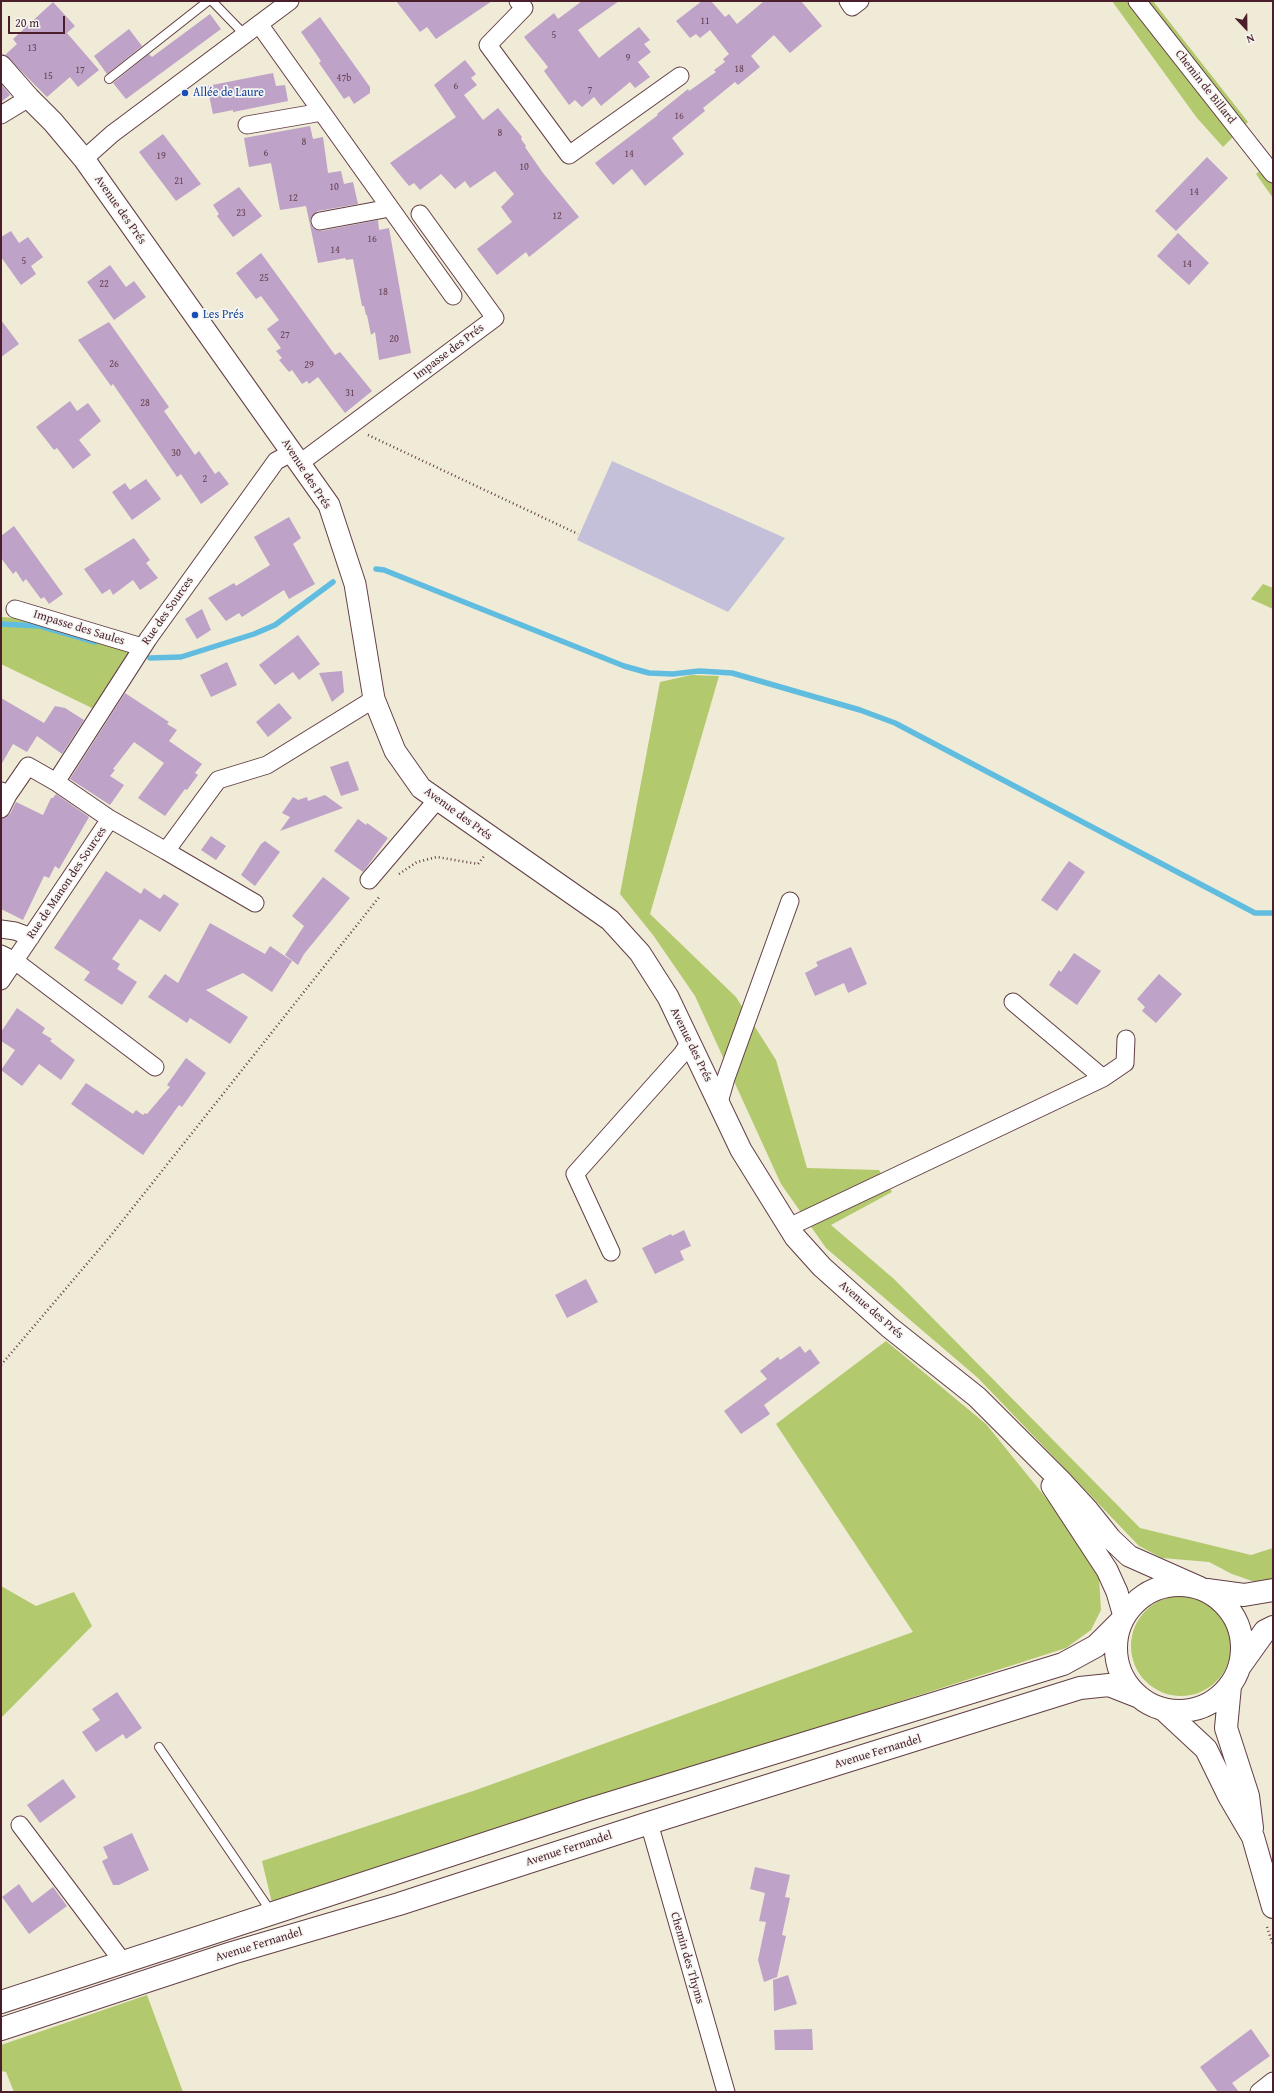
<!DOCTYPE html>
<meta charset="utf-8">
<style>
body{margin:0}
#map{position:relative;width:1274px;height:2093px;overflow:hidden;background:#efebd7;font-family:"Gentium Book Plus",serif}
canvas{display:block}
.frame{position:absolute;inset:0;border:2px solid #4a1f2b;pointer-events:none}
.north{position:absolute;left:1226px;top:8px;width:40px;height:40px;-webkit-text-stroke:3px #f6f6f2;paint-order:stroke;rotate:158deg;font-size:11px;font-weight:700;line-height:16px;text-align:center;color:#4a1f2b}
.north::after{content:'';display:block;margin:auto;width:14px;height:18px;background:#4a1f2b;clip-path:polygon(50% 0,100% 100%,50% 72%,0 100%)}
.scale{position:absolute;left:8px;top:16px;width:57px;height:18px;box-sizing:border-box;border:2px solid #4a1f2b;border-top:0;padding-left:5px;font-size:12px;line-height:14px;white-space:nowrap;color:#4a1f2b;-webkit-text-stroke:3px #f6f6f2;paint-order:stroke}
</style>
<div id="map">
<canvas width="1274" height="2093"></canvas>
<div class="frame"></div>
<div class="north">N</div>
<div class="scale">20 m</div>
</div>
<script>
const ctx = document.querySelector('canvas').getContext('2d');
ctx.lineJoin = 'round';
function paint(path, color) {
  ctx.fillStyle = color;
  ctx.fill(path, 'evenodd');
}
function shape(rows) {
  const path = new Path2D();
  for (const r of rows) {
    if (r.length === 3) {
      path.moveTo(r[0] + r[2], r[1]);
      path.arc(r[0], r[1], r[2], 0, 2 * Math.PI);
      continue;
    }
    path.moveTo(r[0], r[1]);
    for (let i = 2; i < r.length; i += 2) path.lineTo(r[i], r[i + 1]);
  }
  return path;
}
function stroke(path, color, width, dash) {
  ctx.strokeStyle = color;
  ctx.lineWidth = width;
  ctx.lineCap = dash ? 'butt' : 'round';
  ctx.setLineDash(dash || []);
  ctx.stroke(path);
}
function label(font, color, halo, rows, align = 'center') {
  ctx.font = font + ' "Gentium Book Plus",serif';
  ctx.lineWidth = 3.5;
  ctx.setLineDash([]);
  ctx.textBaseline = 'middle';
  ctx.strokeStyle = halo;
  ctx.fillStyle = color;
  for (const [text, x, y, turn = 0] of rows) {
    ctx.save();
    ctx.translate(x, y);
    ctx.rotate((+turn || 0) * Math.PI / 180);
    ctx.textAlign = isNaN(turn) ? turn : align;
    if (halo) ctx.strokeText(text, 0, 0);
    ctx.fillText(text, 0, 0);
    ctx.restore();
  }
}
const industrial = shape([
 [612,461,785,538,728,612,577,540]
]);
const green = shape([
 [1112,1,1153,1,1248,122,1223,147,1197,118],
 [1273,159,1273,198,1256,174],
 [1263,584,1273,588,1273,609,1251,599],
 [1,617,33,619,133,649,94,709,1,664],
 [691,675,719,676,650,914,736,997,776,1060,807,1168,879,1170,892,1192,831,1225,894,1279,1140,1528,1251,1555,1273,1548,1273,1580,1258,1583,1232,1574,1209,1562,1162,1558,1139,1546,978,1378,826,1248,781,1184,695,996,653,935,620,894,660,682],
 [886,1341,986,1424,1059,1514,1099,1578,1101,1610,1091,1630,1066,1648,272,1903,262,1861,476,1790,913,1632,776,1424],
 [1,1586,36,1606,74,1592,92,1626,1,1718],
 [1181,1646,50],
 [147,1995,183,2092,14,2092,6,2072,1,2071,1,2045]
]);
const stream = shape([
 [376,569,384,570,624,666,649,673,673,674,699,671,732,673,860,710,895,723,1255,913,1273,913],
 [1,624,40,626,95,642],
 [150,658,181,657,254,634,275,625,333,582]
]);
const building = shape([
 [396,1,492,1,436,39,427,27,420,32],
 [582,1,619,1,578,30,599,58,639,27,650,40,644,44,651,52,638,62,650,77,635,88,630,82,601,106,594,97,582,107,575,100,569,105,544,71,548,67,524,37,554,13,558,19],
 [702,1,711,1,725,17,729,14,737,24,764,1,801,1,822,26,790,53,774,35,751,56,760,67,738,85,735,82,703,108,705,111,672,138,684,154,645,186,632,169,613,185,595,163,658,115,657,114,688,89,689,91,716,72,714,70,725,62,723,59,729,54,710,30,700,38,696,34,690,38,676,21],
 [53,2,75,26,67,33,99,70,78,87,70,77,47,97,5,55,17,44,13,39],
 [210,14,221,29,126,99,113,83,149,54,152,57],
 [320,17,370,87,370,93,354,104,349,96,344,99,319,63,321,61,301,32],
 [129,29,142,46,107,74,94,56],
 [465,60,476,74,471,78,477,85,464,95,483,120,498,108,522,137,521,139,526,146,525,147,543,173,579,217,529,257,526,252,497,275,477,249,512,222,501,207,514,194,495,171,470,188,465,181,455,189,441,174,420,190,414,183,409,186,390,163,456,117,434,85],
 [273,73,276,86,285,85,288,101,233,112,233,110,213,114,207,86],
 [1,84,10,95,1,102],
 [310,126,313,139,323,137,328,173,341,171,344,184,353,182,358,204,318,211,311,217,310,223,313,228,321,231,378,220,379,230,389,228,411,353,379,360,375,332,371,335,367,315,366,315,364,306,362,306,353,259,346,260,345,258,318,263,306,206,280,210,271,163,249,167,244,138],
 [163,134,201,184,176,201,139,152],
 [1207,157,1228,178,1176,231,1155,211],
 [239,187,262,216,233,237,217,216,219,214,213,205],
 [11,231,19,243,28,237,43,257,31,266,36,274,21,285,1,257,1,237],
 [1178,233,1209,263,1189,285,1157,256],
 [261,253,335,355,340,352,372,391,345,413,318,377,309,384,307,381,302,384,292,370,289,372,279,360,282,358,276,351,281,348,267,329,279,320,261,296,256,299,236,273],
 [110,265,126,287,134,281,146,297,114,320,87,282],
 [1,320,19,344,1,357],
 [109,322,169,407,164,411,195,455,199,451,215,474,219,471,229,484,201,504,181,474,177,477,113,384,111,386,78,340],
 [70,401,77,411,88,403,101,421,79,440,91,455,73,469,57,448,54,450,36,427],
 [146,479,161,499,132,520,112,492,125,483,130,490],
 [289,517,301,538,293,544,315,584,289,599,284,590,242,617,239,613,226,621,208,598,234,583,236,586,270,565,254,537],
 [14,526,63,594,49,604,44,597,41,599,26,579,23,582,16,571,13,574,1,558,1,536],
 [134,538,150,560,146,563,158,578,140,590,133,580,113,595,110,589,102,594,84,569],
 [202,609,211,630,197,639,185,619],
 [298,635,320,664,299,680,293,672,275,685,259,665],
 [227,662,237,685,211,697,200,675],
 [342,671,344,692,332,702,319,673],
 [125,693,169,722,167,724,177,730,169,741,202,764,195,773,198,775,187,790,185,789,165,816,138,798,164,763,134,742,113,769,115,770,110,776,124,785,110,805,70,779],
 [1,698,44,723,55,706,65,708,84,720,62,754,37,736,27,752,13,744,1,765],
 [279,703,292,718,268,737,256,722],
 [348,761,359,790,341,796,330,767],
 [56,794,89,817,59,869,55,866,49,878,44,876,23,920,1,909,1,819,10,814,16,802,43,815,51,798,53,798],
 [325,795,343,808,280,831,290,817,282,813,293,797,298,800,307,797,308,801],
 [358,819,366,825,367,823,388,838,363,872,334,851],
 [211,836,226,846,216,860,201,850],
 [265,841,280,852,255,886,241,875,261,844],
 [1069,861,1085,872,1057,911,1041,900],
 [106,871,141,894,144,888,160,899,164,894,179,904,160,932,140,919,112,959,120,964,117,969,137,982,122,1005,84,980,90,972,54,948],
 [323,877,350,898,304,954,298,965,285,955,304,926,292,916],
 [210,923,265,954,270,946,292,961,272,992,243,973,206,990,248,1017,230,1044,190,1018,187,1023,148,997,165,974,178,983],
 [851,947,867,984,848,993,844,983,815,996,805,973,818,966,816,962],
 [1074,953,1101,971,1077,1005,1049,985,1059,970,1061,972],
 [1159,974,1182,994,1156,1023,1142,1011,1145,1007,1137,999],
 [17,1008,45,1028,42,1033,52,1039,50,1041,75,1060,61,1080,39,1064,22,1086,1,1070,15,1050,1,1041,1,1032],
 [186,1058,206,1073,182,1107,179,1105,143,1155,71,1104,86,1083,133,1114,136,1110,143,1115,145,1113,147,1114,170,1087,167,1085],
 [684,1230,691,1246,680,1251,684,1260,655,1274,642,1248,671,1234,672,1236],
 [586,1279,598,1302,567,1318,555,1295],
 [800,1346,805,1353,810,1349,820,1363,764,1405,770,1414,741,1434,724,1411,767,1379,760,1371,778,1357,780,1360],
 [117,1692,142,1728,126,1739,123,1734,96,1752,82,1732,100,1720,92,1709],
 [63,1779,76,1797,40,1823,27,1805],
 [132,1833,149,1870,119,1885,113,1885,102,1861,108,1858,103,1847],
 [755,1867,790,1875,785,1897,790,1898,782,1935,786,1936,777,1977,764,1982,758,1960,766,1922,759,1921,765,1893,750,1889],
 [19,1884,32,1903,53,1887,67,1906,29,1934,2,1897],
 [788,1975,797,2004,774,2011,773,1980],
 [812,2029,813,2050,775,2050,774,2030],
 [1251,2029,1270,2056,1232,2083,1239,2092,1218,2092,1200,2067]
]);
const path = shape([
 [368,435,578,534],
 [399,874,417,862,437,857,478,864,485,855],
 [1,1365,108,1239,380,896],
 [1267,1927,1273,1945]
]);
const service = shape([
 [212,1,245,35],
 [109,79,208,1],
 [159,1747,272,1913]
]);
const minor = shape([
 [518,1,524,8,488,45,569,155,680,76],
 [848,1,852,7,860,1],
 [1137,1,1273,174],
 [259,24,453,296],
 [1,115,29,98],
 [247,125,322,112],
 [84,159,112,134,290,1],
 [320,221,390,208],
 [300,463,495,318,420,214],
 [15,609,142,647],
 [56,782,148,639,276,461,293,452],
 [1,791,8,795,28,766,56,782,110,819],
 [1,809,8,795],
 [166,851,255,903],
 [369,880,437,800],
 [1,929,15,931,31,937],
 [1,954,15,961,155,1067],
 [1,981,110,819,166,851,218,780,267,765,374,699],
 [1103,1078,1125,1063,1126,1039],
 [719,1102,726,1078,790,901],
 [789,1227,1103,1078,1013,1002],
 [611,1252,575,1174,682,1054,690,1042],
 [649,1823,726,2092],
 [20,1825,123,1962],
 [1259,2092,1273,2081]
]);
const tertiary = shape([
 [1,66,29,98,53,122,84,159,329,505,355,584,374,699,395,751,421,788,610,920,640,953,668,997,741,1150,795,1237,822,1267,889,1327,977,1397,1063,1483,1087,1509,1111,1539,1129,1556,1199,1587],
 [1052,1486,1107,1570,1117,1592,1124,1616]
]);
const secondary = shape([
 [1179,1648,63],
 [1207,1590,1244,1595,1273,1590],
 [1240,1666,1265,1631,1273,1627],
 [1230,1686,1226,1728,1248,1796,1252,1828],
 [1164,1710,1206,1749,1229,1796,1253,1837,1273,1907],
 [1,2002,588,1810,1063,1664,1096,1646,1120,1622],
 [1,2029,232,1953,399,1904,649,1823,1080,1688,1109,1685,1137,1696]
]);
const markers = [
 [185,93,4,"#1a4fb4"],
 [195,315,4,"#1a4fb4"]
];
const numberNames = [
 ["11",705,21],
 ["5",554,35],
 ["13",32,48],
 ["9",628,58],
 ["18",739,69],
 ["17",80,70],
 ["15",48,76],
 ["47b",344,78],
 ["6",456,86],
 ["7",590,90],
 ["16",679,116],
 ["8",500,133],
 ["8",304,142],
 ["6",266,153],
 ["14",629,154],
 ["19",161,156],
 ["10",524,167],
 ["21",179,181],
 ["10",334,187],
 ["14",1194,192],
 ["12",293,198],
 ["23",241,213],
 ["12",557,216],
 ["16",372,239],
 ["14",335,250],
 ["5",24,261],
 ["14",1187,264],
 ["25",264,278],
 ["22",104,284],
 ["18",383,292],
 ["27",285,335],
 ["20",394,339],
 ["26",114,364],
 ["29",309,365],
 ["31",350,393],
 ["28",145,403],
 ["30",176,453],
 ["2",205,479]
];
const streetNames = [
 ["Chemin de Billard",1205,87,52],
 ["Avenue des Prés",120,210,55],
 ["Impasse des Prés",449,352,-37],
 ["Avenue des Prés",306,474,57],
 ["Rue des Sources",168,611,-55],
 ["Impasse des Saules",79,628,17],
 ["Avenue des Prés",458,814,36],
 ["Rue de Manon des Sources",67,883,-56],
 ["Avenue des Prés",691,1045,64],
 ["Avenue des Prés",871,1310,41],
 ["Avenue Fernandel",878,1752,-17],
 ["Avenue Fernandel",569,1849,-18],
 ["Avenue Fernandel",259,1945,-17],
 ["Chemin des Thyms",687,1958,74]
];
const transitNames = [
 ["Allée de Laure",193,93],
 ["Les Prés",203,315]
];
paint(industrial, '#c5c0da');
paint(green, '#b3c96d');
stroke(stream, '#61bddf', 5.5);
paint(building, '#bea2c7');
stroke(service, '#633e45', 10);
stroke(minor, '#633e45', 19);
stroke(tertiary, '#633e45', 23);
stroke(secondary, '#633e45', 24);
stroke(path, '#633e45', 2.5, [1, 3]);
stroke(service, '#fff', 8);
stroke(minor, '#fff', 17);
stroke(tertiary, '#fff', 21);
stroke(secondary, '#fff', 22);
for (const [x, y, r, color] of markers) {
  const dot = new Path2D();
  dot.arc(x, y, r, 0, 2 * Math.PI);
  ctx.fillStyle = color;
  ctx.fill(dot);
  stroke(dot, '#f6f6f2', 1.5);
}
label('10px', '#674052', null, numberNames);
label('12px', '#4a1f2b', '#f6f6f2', streetNames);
label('12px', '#164399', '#f6f6f2', transitNames, 'left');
</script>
